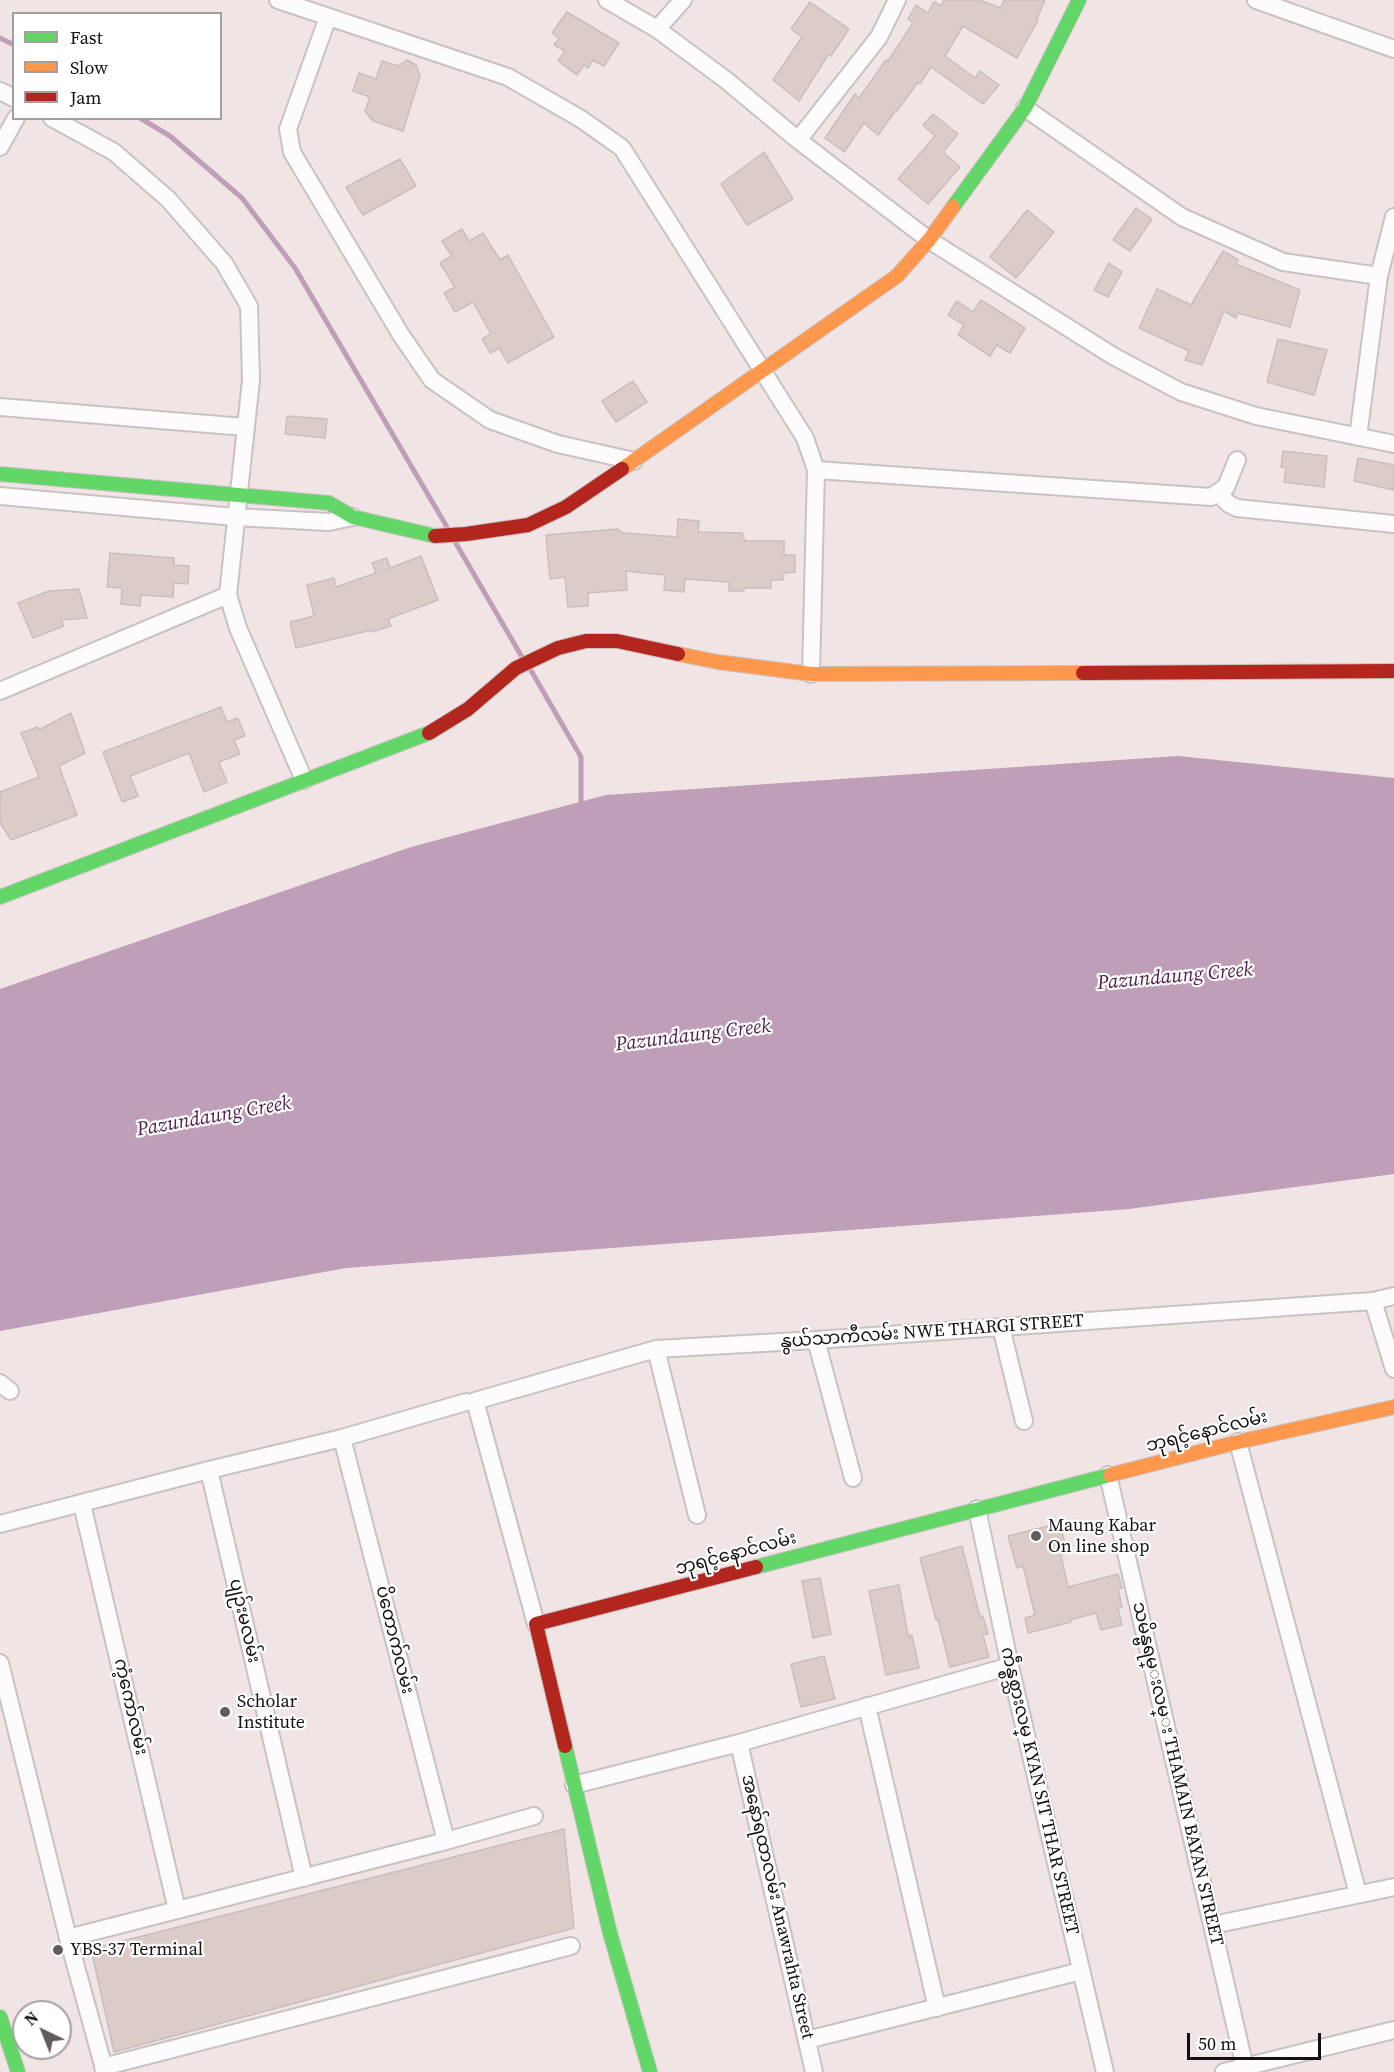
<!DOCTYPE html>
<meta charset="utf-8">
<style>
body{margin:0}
#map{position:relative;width:1394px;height:2072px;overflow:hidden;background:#f0e4e5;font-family:"Source Serif 4",serif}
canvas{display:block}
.legend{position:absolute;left:12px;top:12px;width:210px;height:108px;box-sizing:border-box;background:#fff;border:2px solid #a29f9f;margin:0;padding:8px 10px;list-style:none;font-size:18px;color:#160f10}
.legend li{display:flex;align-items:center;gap:12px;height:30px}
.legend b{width:30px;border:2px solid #a29f9f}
.north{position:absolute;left:12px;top:2000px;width:60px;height:60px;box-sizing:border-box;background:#fff;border:2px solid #a29f9f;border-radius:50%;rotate:317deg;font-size:16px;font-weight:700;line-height:24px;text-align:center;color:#160f10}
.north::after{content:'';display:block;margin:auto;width:21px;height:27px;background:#625a5b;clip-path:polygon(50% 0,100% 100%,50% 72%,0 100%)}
.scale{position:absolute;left:1187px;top:2033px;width:134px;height:27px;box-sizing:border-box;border:3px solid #160f10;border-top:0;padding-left:8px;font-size:18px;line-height:21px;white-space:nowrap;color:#160f10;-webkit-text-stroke:4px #fff;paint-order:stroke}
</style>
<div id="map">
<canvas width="1394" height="2072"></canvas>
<ul class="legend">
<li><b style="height:8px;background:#63d668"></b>Fast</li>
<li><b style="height:8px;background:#ff974d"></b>Slow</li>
<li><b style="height:8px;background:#b3261e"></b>Jam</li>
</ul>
<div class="north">N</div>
<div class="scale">50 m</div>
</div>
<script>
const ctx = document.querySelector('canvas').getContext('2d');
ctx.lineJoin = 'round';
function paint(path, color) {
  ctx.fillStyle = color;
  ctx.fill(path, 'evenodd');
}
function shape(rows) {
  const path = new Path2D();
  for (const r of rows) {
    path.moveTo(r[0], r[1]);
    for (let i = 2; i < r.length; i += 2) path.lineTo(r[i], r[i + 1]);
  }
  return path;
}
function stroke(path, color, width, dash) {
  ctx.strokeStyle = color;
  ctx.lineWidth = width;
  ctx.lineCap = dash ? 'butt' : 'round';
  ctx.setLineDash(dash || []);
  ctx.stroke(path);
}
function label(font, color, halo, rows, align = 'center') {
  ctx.font = font + ' "Source Serif 4","Noto Sans Myanmar",serif';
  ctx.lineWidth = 4.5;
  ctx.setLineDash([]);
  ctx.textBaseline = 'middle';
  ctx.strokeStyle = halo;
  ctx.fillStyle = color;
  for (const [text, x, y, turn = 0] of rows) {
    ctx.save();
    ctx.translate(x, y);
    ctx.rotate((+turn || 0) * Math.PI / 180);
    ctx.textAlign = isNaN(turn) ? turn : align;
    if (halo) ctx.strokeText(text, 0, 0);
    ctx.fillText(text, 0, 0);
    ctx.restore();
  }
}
const water = shape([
 [1178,756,1394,778,1394,1174,1129,1209,346,1268,0,1331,0,989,411,847,606,795]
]);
const stream = shape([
 [0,38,14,45],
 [140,118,170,136,242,198,295,268,447,527],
 [454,540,522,657],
 [529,667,581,757,581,809]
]);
const building = shape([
 [944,0,979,0,1001,8,1004,0,1045,0,1037,19,1038,20,1017,58,963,26,945,56,975,78,980,71,999,85,983,104,931,67,920,84,918,82,897,111,896,110,878,135,864,123,844,152,825,138,855,94,859,98,886,60,888,61,913,23,908,19,916,5,928,13,934,2,941,6,944,0],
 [810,2,849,29,831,56,828,55,799,101,773,80,802,37,791,29,810,2],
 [567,12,619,43,604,66,593,60,588,68,584,65,577,75,558,61,565,51,554,45,559,38,552,33,567,12],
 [407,60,416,65,420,76,403,131,373,121,365,111,370,97,353,91,359,73,376,79,382,61,398,66,407,60],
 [933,114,958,134,943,152,960,167,928,204,898,179,935,136,923,125,933,114],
 [764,152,793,199,747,225,721,184,764,152],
 [400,159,416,186,363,215,346,187,400,159],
 [1136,208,1152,219,1130,251,1113,240,1136,208],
 [1027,210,1054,232,1016,278,990,257,1027,210],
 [462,229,469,241,483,233,500,260,508,255,554,337,508,363,499,348,490,353,482,339,491,334,473,302,455,312,444,293,455,287,440,263,452,256,442,241,462,229],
 [1223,251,1238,260,1236,264,1300,290,1290,327,1238,313,1236,318,1224,311,1202,365,1185,360,1189,351,1139,328,1157,289,1191,305,1223,251],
 [1109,263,1122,272,1108,297,1094,290,1109,263],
 [981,300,1025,328,1010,353,997,345,990,356,958,335,964,325,948,315,957,301,973,312,981,300],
 [1278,339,1327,350,1314,395,1267,382,1278,339],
 [633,381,647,402,616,422,602,401,633,381],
 [287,416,327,419,325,438,285,434,287,416],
 [1283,451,1327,456,1324,487,1284,482,1286,468,1281,467,1283,451],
 [1358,458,1394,465,1394,490,1354,481,1358,458],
 [678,519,699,521,698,532,742,533,745,541,784,541,784,555,795,555,795,572,784,573,783,580,771,580,771,588,744,588,744,591,729,591,729,582,685,579,684,592,664,590,665,575,626,571,627,590,588,593,588,606,568,607,565,577,550,579,546,535,618,529,623,533,677,537,678,519],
 [110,553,174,558,174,565,189,566,188,584,174,583,173,597,141,595,140,606,121,604,122,588,107,587,110,553],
 [421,556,438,600,388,619,391,626,372,632,372,630,296,648,290,622,314,616,307,585,334,578,336,587,376,573,372,563,387,558,390,568,421,556],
 [79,589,87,618,61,620,64,626,33,638,18,603,49,591,79,589],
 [221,707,227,722,238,718,245,736,234,740,240,754,219,762,227,782,204,792,189,753,130,776,138,796,122,802,103,752,221,707],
 [71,713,85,753,59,766,77,815,11,840,0,823,0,792,39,777,21,733,38,727,39,730,71,713],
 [1060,1523,1067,1553,1061,1555,1068,1587,1118,1574,1122,1588,1118,1589,1122,1607,1118,1608,1122,1625,1101,1630,1096,1613,1070,1620,1071,1622,1028,1633,1025,1618,1035,1615,1023,1566,1017,1568,1008,1536,1060,1523],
 [962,1546,980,1617,983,1616,988,1634,983,1635,989,1657,950,1667,938,1619,936,1620,920,1558,962,1546],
 [820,1578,831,1634,813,1638,802,1581,820,1578],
 [899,1585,908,1636,912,1635,919,1668,886,1675,869,1591,899,1585],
 [824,1656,835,1699,801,1707,791,1664,824,1656],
 [564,1829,574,1928,114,2052,91,1949,564,1829]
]);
const street = shape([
 [278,0,508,77,581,119,622,148,805,438,816,470,811,674],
 [607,0,657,29,726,80,798,140,929,240,1113,356,1181,392,1256,416,1394,444],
 [1256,0,1394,49],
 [328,17,288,129,292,152,401,335,432,380,490,420,558,444,634,461],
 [657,29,683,0],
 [0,91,14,98],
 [1025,108,1182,217,1283,262,1379,276],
 [52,118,114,152,168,199,224,263,249,306,251,380,228,595,238,628,304,780],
 [798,140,879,37,897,0],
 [0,147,16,118],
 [0,407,245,427],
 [1358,437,1379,276,1394,217],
 [816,470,1211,497,1226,487,1237,460],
 [1218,493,1229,504,1237,508,1394,524],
 [0,496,235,517,329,522,353,517],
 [0,691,228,595],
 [1373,1301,1394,1369],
 [1001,1327,1024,1421],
 [816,1340,853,1478],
 [656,1349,697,1515],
 [0,1383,10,1391],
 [342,1438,446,1841],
 [1238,1442,1358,1894],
 [209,1470,304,1878],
 [1108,1475,1246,2072],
 [82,1504,177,1910],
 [977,1509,1010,1666,1105,2072],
 [0,1524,209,1470,342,1438,466,1402],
 [536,1624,475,1401,656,1349,816,1340,1373,1301,1394,1296],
 [0,1663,68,1938,105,2072],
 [867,1706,937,2008],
 [739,1743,814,2072],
 [574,1785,739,1743,1010,1666],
 [1213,1925,1394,1887],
 [68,1938,446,1841,534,1816],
 [807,2040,1081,1971],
 [103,2067,571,1946],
 [1224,2072,1394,2030]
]);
const fast = shape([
 [953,207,1025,108,1079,0],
 [0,474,329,503,353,517,435,536],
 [0,897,429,733],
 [756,1567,1110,1475],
 [565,1746,610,1933,650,2072],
 [0,2017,18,2072]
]);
const slow = shape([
 [622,469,897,276,929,240,953,207],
 [678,654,718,662,811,674,1083,673],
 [1110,1475,1238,1442,1394,1407]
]);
const jam = shape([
 [435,536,466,534,528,525,566,507,622,469],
 [1083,673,1394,671],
 [429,733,468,709,516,668,558,648,586,641,617,641,678,654],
 [565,1746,536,1624,756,1567]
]);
const markers = [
 [1036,1536,6,"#625a5b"],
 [225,1712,6,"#625a5b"],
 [58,1950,6,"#625a5b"]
];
const streetNames = [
 ["နွယ်သာကီလမ်း NWE THARGI STREET",932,1332,-4],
 ["ဘုရင့်နောင်လမ်း",1207,1432,-14],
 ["ဘုရင့်နောင်လမ်း",736,1554,-15],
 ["ပျဉ်းမလမ်း",244,1621,77],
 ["ပိတောက်လမ်း",394,1640,76],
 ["ကံ့ကော်လမ်း",130,1707,77],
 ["သမိန္ဗရမ္းလမ္း THAMAIN BAYAN STREET",1177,1774,77],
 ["ကဵန္စစ္သားလမ္ KYAN SIT THAR STREET",1039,1791,77],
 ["အနော်ရထာလမ်း Anawrahta Street",777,1907,77]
];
const poiNames = [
 ["Maung Kabar",1048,1526],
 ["On line shop",1048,1547],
 ["Scholar",237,1702],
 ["Institute",237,1723],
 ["YBS-37 Terminal",70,1950]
];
const waterNames = [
 ["Pazundaung Creek",1175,977,-5],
 ["Pazundaung Creek",693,1036,-7],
 ["Pazundaung Creek",214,1117,-10]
];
paint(water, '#be9fb7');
stroke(stream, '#be9fb7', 5);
paint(building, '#dbcbc9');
stroke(building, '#c7bfbe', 1.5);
stroke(street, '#cac2c2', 20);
stroke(fast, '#cac2c2', 16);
stroke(slow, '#cac2c2', 16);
stroke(jam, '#cac2c2', 16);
stroke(street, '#fdfbfb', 16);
stroke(fast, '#63d668', 14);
stroke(slow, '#ff974d', 14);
stroke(jam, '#b3261e', 14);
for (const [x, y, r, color] of markers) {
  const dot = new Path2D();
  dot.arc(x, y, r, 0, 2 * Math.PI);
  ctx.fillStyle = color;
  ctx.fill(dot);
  stroke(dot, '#fff', 2);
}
label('18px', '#160f10', '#fff', streetNames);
label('18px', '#160f10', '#fff', poiNames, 'left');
label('italic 20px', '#4f1e4a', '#fff', waterNames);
</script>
